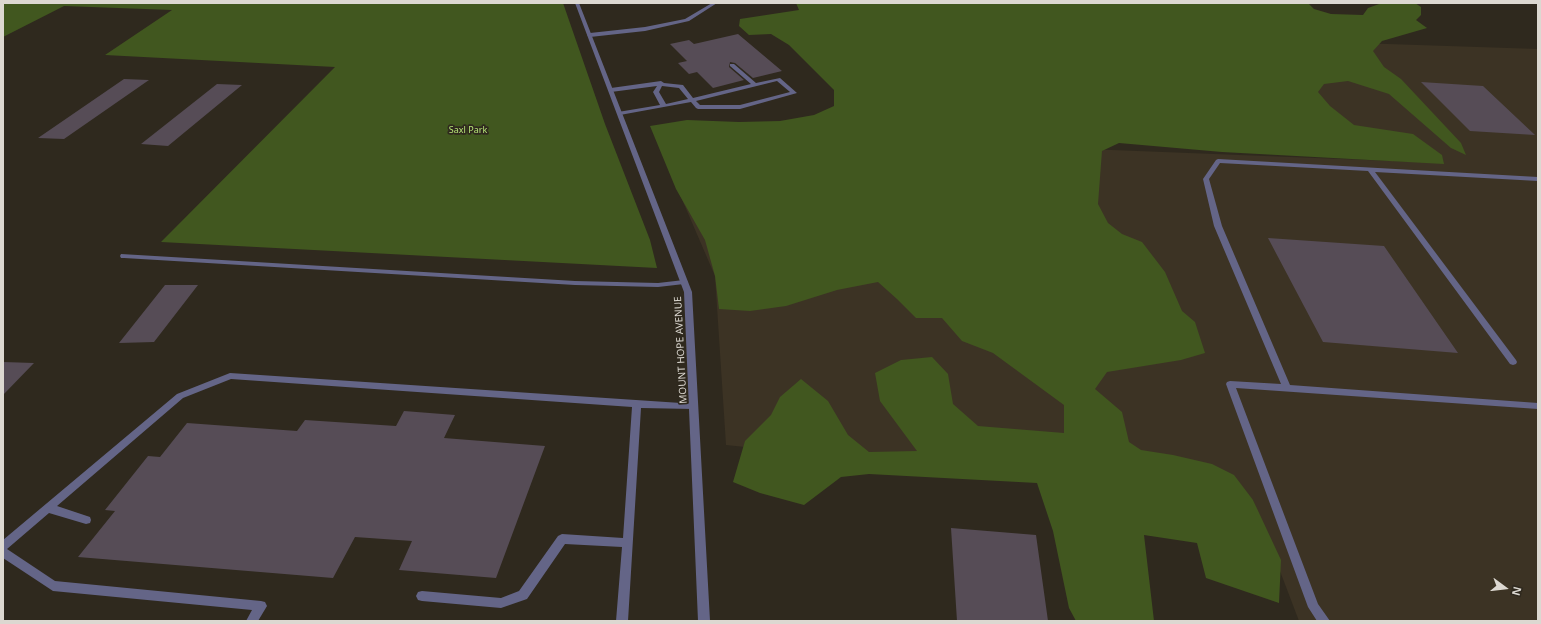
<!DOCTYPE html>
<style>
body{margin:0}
#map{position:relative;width:1541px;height:624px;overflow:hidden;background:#2f291e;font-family:"Noto Sans",sans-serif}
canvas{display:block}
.frame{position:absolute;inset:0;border:4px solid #dcd8d1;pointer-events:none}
.north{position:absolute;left:1485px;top:568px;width:40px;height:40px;-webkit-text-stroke:3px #2f291e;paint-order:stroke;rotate:105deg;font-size:11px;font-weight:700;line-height:16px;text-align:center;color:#dcd8d1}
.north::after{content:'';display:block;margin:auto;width:14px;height:18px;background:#dcd8d1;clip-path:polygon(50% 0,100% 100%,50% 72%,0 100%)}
</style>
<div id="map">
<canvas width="1541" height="624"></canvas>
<div class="frame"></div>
<div class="north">N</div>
</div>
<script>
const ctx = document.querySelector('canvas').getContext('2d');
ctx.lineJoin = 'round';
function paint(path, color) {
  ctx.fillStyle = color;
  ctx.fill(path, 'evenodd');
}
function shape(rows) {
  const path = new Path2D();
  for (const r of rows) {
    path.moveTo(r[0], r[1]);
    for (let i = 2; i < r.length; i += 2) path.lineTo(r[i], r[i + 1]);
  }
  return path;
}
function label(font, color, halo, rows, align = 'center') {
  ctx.font = font + ' "Noto Sans",sans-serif';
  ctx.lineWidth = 3.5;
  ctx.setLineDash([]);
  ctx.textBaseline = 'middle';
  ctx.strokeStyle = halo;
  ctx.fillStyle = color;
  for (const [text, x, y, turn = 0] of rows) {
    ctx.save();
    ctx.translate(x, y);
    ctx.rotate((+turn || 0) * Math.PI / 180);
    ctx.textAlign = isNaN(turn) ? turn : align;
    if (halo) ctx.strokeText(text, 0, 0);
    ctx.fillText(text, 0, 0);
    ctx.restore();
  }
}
const education = shape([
 [1149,36,1538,49,1538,621,1299,621,1253,500,726,445,715,276,653,132,1418,162]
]);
const green = shape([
 [3,3,563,3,605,124,650,240,657,268,161,242,335,67,105,55,172,10,64,6,3,37],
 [796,3,1308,3,1314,9,1331,14,1363,15,1368,8,1382,3,1415,3,1421,7,1421,15,1416,20,1427,28,1382,41,1373,51,1384,67,1401,79,1461,143,1466,155,1451,148,1389,94,1348,81,1324,84,1318,92,1330,106,1354,125,1413,134,1442,155,1444,164,1222,152,1119,143,1102,151,1098,204,1108,223,1122,234,1142,242,1165,272,1182,311,1195,322,1205,353,1181,360,1107,372,1095,389,1122,412,1129,442,1141,450,1173,455,1212,464,1234,475,1253,500,1281,560,1279,603,1206,578,1197,543,1144,535,1154,621,1076,621,1069,608,1053,531,1037,483,869,474,841,477,804,505,760,493,733,482,745,441,771,415,780,397,801,379,828,401,848,435,869,452,917,451,880,401,875,373,901,360,932,357,948,374,953,404,978,426,1064,433,1064,405,993,353,962,341,942,318,916,318,897,299,878,282,837,290,786,306,750,311,719,309,715,276,705,240,676,189,650,126,687,120,739,122,780,121,814,115,834,106,834,90,789,45,771,34,749,35,739,26,740,19,799,10]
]);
const building = shape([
 [738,34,782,71,753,78,735,63,730,62,729,67,744,80,713,88,697,72,689,74,678,63,687,61,670,44,689,40,694,44],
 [124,79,149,80,64,139,38,138],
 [1421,82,1483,86,1535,135,1470,131],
 [217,84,242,85,168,146,141,144],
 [1268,238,1384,246,1458,353,1323,342],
 [165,285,198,285,154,342,119,343],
 [3,362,34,363,3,395],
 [404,411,455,415,444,438,545,446,496,578,399,570,412,541,355,537,333,578,78,557,115,511,105,510,148,456,160,457,187,423,297,431,305,420,396,426],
 [951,528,1036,535,1048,621,957,621]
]);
const service = shape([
 [730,64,734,64,756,83,780,78,797,93,740,109,698,109,696,108,691,102,620,115,617,113,618,112,660,105,653,92,657,86,611,92,608,90,611,88,661,81,664,83,683,85,693,98,751,84,730,66,730,64],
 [777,81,790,92,740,105,700,105,696,101,777,81],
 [662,86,679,88,688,99,666,104,659,92,662,86],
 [1218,159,1538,177,1538,181,1375,172,1516,360,1517,362,1516,364,1513,365,1510,364,1368,171,1220,163,1209,179,1222,226,1290,385,1538,403,1538,409,1236,388,1318,604,1330,621,1317,621,1308,607,1226,384,1227,382,1230,381,1281,384,1214,226,1203,179,1216,160,1218,159],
 [121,254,575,281,658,283,684,280,688,282,684,284,658,287,575,285,124,258,121,258,120,256,121,254],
 [230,373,696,404,697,406,696,408,693,409,641,408,628,621,616,621,622,547,565,544,527,599,501,608,422,601,418,600,416,596,418,592,422,591,501,598,519,591,558,536,562,534,623,538,632,407,231,379,183,398,57,506,90,517,91,520,90,523,86,524,49,513,7,549,55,581,261,601,265,602,267,606,258,621,246,621,252,610,53,591,3,558,3,540,177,394,230,373]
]);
const minor = shape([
 [712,3,717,3,689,21,645,31,590,37,587,35,590,33,645,27,685,19,712,3]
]);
const tertiary = shape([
 [575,3,579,3,692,292,710,621,698,621,684,292,575,3]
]);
const farParknames = [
 ["Saxl Park",468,130]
];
const streetNames = [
 ["MOUNT HOPE AVENUE",681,350,-93]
];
paint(education, '#3c3324');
paint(green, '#41571f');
paint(building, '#564c56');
paint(service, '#646587');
paint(minor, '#646587');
paint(tertiary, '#646587');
label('9px', '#b6e577', '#2f291e', farParknames);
label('10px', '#dcd8d1', '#2f291e', streetNames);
</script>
